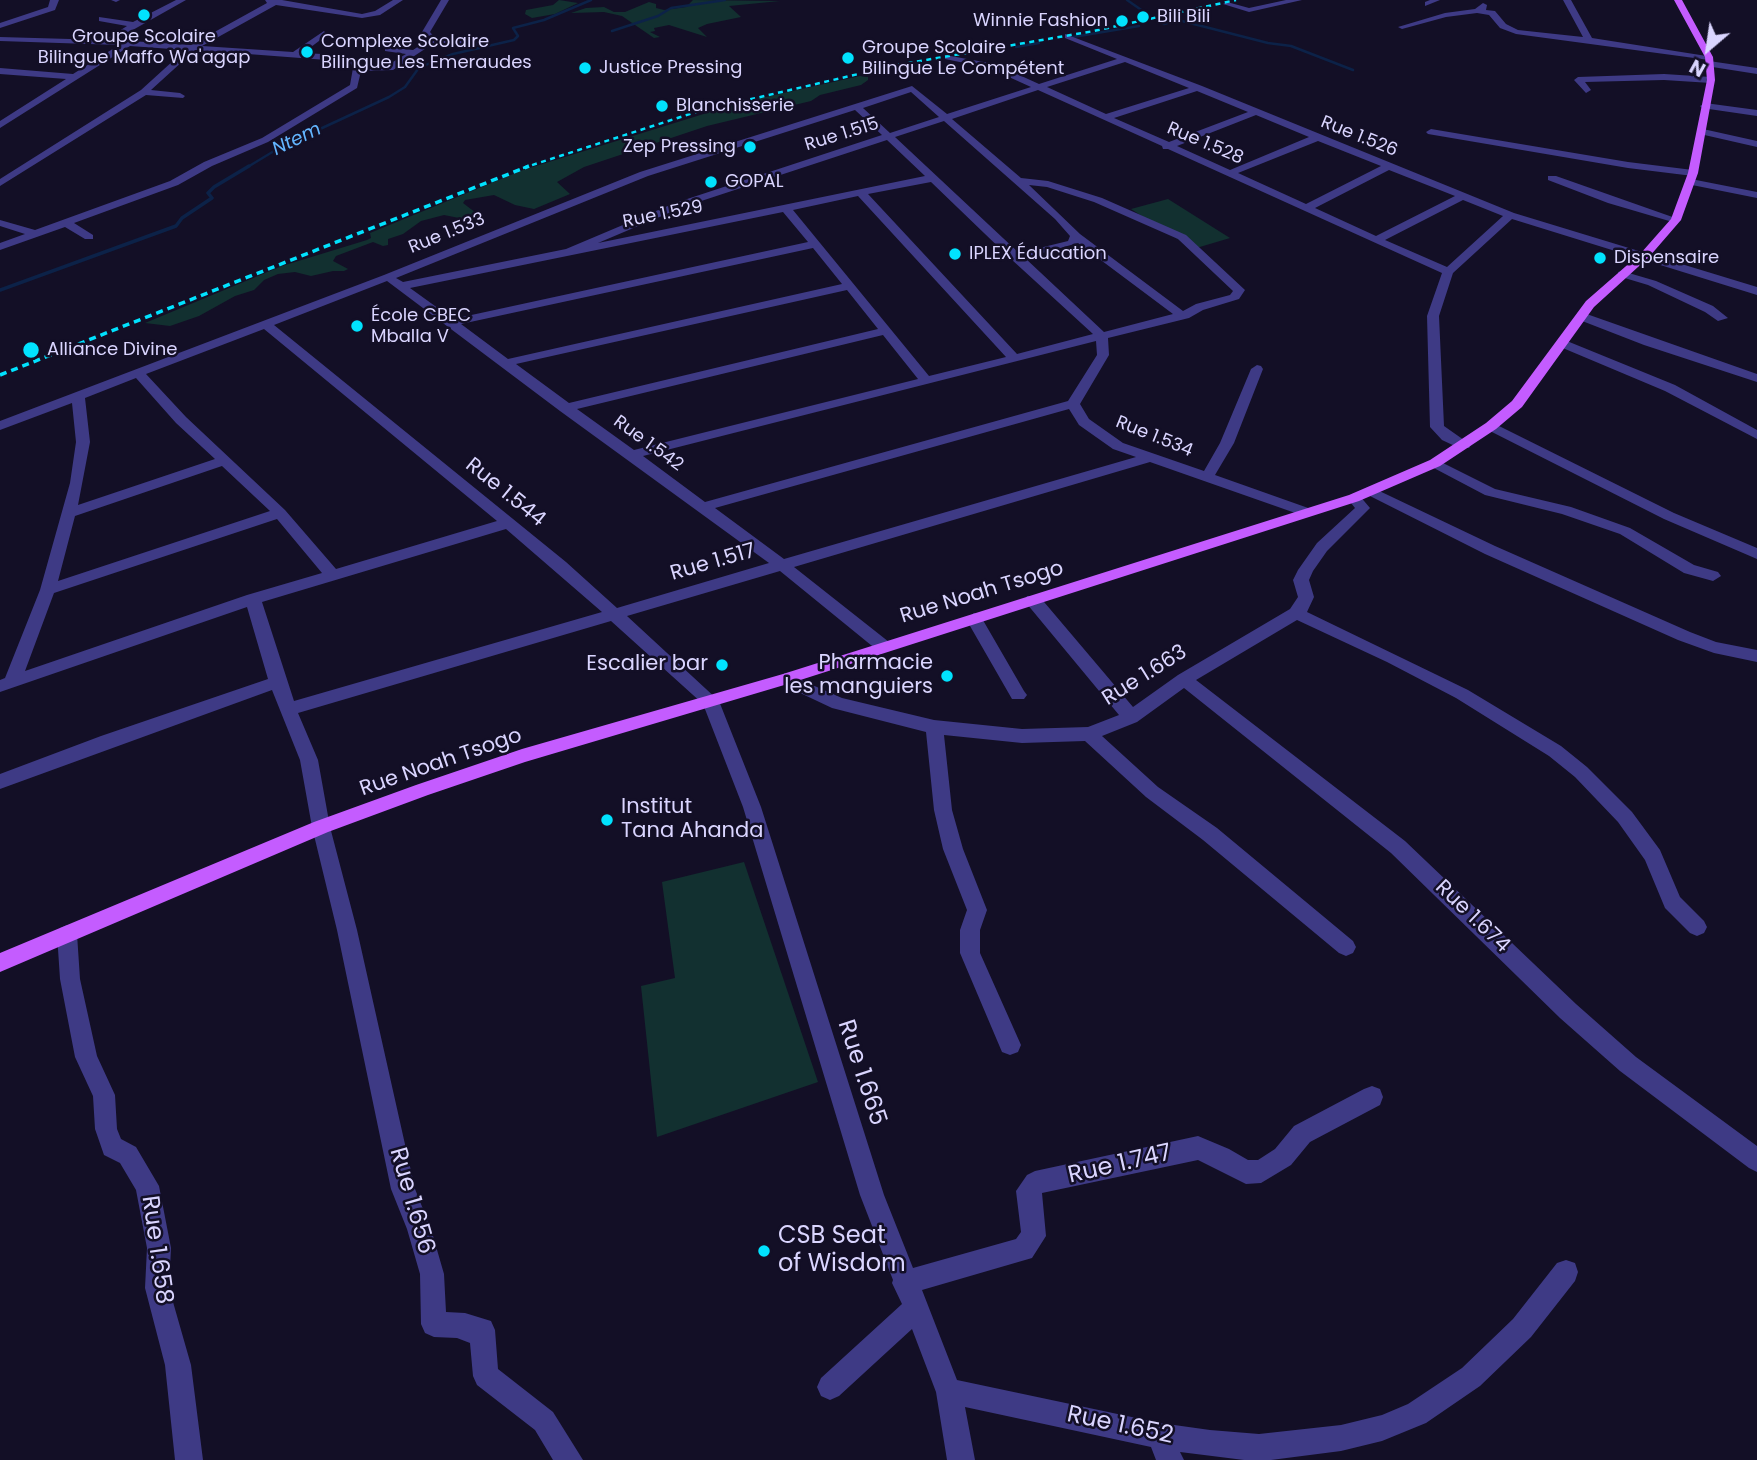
<!DOCTYPE html>
<meta charset="utf-8">
<style>
body{margin:0}
#map{position:relative;width:1757px;height:1460px;overflow:hidden;background:#130f26;font-family:Poppins,sans-serif}
canvas{display:block}
.north{position:absolute;left:1673px;top:14px;width:70px;height:70px;-webkit-text-stroke:5px #130f26;paint-order:stroke;rotate:209deg;font-size:19px;font-weight:700;line-height:28px;text-align:center;color:#dad5ff}
.north::after{content:'';display:block;margin:auto;width:24px;height:32px;background:#dad5ff;clip-path:polygon(50% 0,100% 100%,50% 72%,0 100%)}
</style>
<div id="map">
<canvas width="1757" height="1460"></canvas>
<div class="north">N</div>
</div>
<script>
const ctx = document.querySelector('canvas').getContext('2d');
ctx.lineJoin = 'round';
function paint(path, color) {
  ctx.fillStyle = color;
  ctx.fill(path, 'evenodd');
}
function shape(rows) {
  const path = new Path2D();
  for (const r of rows) {
    path.moveTo(r[0], r[1]);
    for (let i = 2; i < r.length; i += 2) path.lineTo(r[i], r[i + 1]);
  }
  return path;
}
function stroke(path, color, width, dash) {
  ctx.strokeStyle = color;
  ctx.lineWidth = width;
  ctx.lineCap = dash ? 'butt' : 'round';
  ctx.setLineDash(dash || []);
  ctx.stroke(path);
}
function label(font, color, halo, rows, align = 'center') {
  ctx.font = font + ' Poppins,sans-serif';
  ctx.lineWidth = 5;
  ctx.setLineDash([]);
  ctx.textBaseline = 'middle';
  ctx.strokeStyle = halo;
  ctx.fillStyle = color;
  for (const [text, x, y, turn = 0] of rows) {
    ctx.save();
    ctx.translate(x, y);
    ctx.rotate((+turn || 0) * Math.PI / 180);
    ctx.textAlign = isNaN(turn) ? turn : align;
    if (halo) ctx.strokeText(text, 0, 0);
    ctx.fillText(text, 0, 0);
    ctx.restore();
  }
}
const green = shape([
 [559,0,578,3,555,14,532,18,525,14,526,10,553,5],
 [693,0,780,1,729,6,741,17,707,24,698,28,707,37,669,25,654,28,655,31,650,32,660,37,654,38,622,16,604,12,571,13,586,8,604,7,614,12,625,12,649,2,656,4,656,8,664,10,686,7],
 [860,76,868,77,868,80,861,85,820,95,811,101,707,126,584,167,557,182,570,194,534,209,515,205,494,195,465,200,463,203,476,213,464,219,444,215,421,221,403,234,388,239,388,245,383,246,373,242,336,256,333,261,348,269,344,271,333,271,311,276,295,272,278,274,264,280,254,290,235,296,199,316,170,326,145,323,282,266,367,240,371,238,370,233,523,170,739,103],
 [1168,199,1230,238,1193,249,1131,209],
 [744,862,818,1082,657,1137,641,986,675,978,662,882]
]);
const streamFar1 = shape([
 [1127,0,1150,16],
 [1159,21,1164,24,1178,20,1268,43,1291,46,1353,70],
 [612,31,658,16,671,8,725,0],
 [1073,37,1139,26],
 [1016,47,1039,43],
 [246,168,279,148,389,97,405,87,418,69,430,63,453,54,514,40,518,36,513,28,544,20,591,0]
]);
const stream = shape([
 [0,290,176,226,182,218,212,198,208,193,214,187,249,166]
]);
const minor = shape([
 [50,0,59,0,55,10,0,28,0,23,48,7,50,0],
 [111,0,120,0,116,2,111,0],
 [176,0,186,0,115,40,191,45,267,3,265,0,282,0,362,14,375,11,393,0,403,0,380,15,362,18,276,5,202,46,293,52,324,31,327,35,303,53,341,55,357,60,360,65,388,65,406,54,385,51,385,47,413,50,428,40,422,32,441,0,449,0,430,32,435,38,489,43,485,46,434,43,393,70,361,71,357,88,268,142,212,166,178,185,74,223,93,235,93,239,85,239,65,227,0,250,0,243,25,234,0,226,0,220,35,230,170,181,204,162,262,138,350,85,353,68,351,64,340,61,195,50,151,90,180,93,185,96,183,98,146,95,0,186,0,179,141,90,185,50,130,46,0,128,0,121,66,79,0,74,0,68,73,74,119,45,0,41,0,37,105,40,127,26,99,21,99,17,133,22,176,0],
 [1286,0,1302,0,1249,12,1223,4,1227,2,1249,8,1286,0],
 [1430,0,1440,0,1425,6,1425,2,1430,0],
 [1563,0,1571,0,1592,38,1713,57,1709,60,1516,34,1500,28,1489,15,1477,13,1446,17,1402,29,1398,27,1445,13,1475,9,1483,3,1487,5,1486,10,1495,11,1506,24,1518,30,1583,37,1563,0],
 [1065,34,1202,86,1514,213,1757,287,1757,295,1512,219,1453,273,1439,316,1444,426,1471,445,1469,448,1459,448,1442,440,1430,427,1427,316,1442,273,1168,149,1163,149,1162,146,1038,90,952,119,1021,178,1048,181,1102,198,1186,235,1245,290,1239,299,1203,310,1189,318,1108,338,1109,355,1080,404,1089,419,1123,443,1204,471,1220,443,1251,369,1257,365,1261,366,1263,369,1234,443,1215,475,1311,509,1313,512,1311,515,1301,515,1150,462,794,567,889,642,891,646,889,650,883,652,877,650,780,571,627,616,719,701,761,807,884,1195,913,1268,1016,1239,1021,1232,1016,1191,1027,1175,1035,1171,1198,1136,1229,1149,1248,1160,1258,1160,1275,1149,1294,1126,1364,1089,1372,1086,1380,1089,1383,1097,1380,1105,1310,1142,1291,1165,1261,1183,1246,1184,1198,1160,1042,1193,1046,1236,1032,1258,922,1290,957,1380,1160,1423,1210,1430,1259,1434,1341,1425,1382,1415,1408,1404,1462,1368,1513,1319,1557,1263,1566,1260,1575,1263,1578,1272,1575,1281,1531,1337,1480,1386,1426,1423,1382,1441,1341,1451,1271,1460,1244,1460,1180,1452,1184,1460,1156,1460,1151,1447,965,1407,975,1460,947,1460,936,1392,912,1329,839,1396,830,1400,821,1396,817,1387,821,1378,902,1304,892,1283,893,1280,860,1195,743,807,703,704,611,621,298,713,318,760,330,827,357,930,415,1189,431,1229,444,1274,446,1312,465,1313,491,1321,495,1330,498,1369,553,1412,583,1460,553,1460,535,1430,477,1385,473,1376,470,1343,457,1338,434,1337,425,1333,421,1324,420,1274,407,1229,391,1189,337,930,312,827,300,760,272,690,0,789,0,774,101,736,268,679,247,607,0,692,0,680,5,678,40,590,70,483,76,442,72,403,0,430,0,421,384,275,640,172,912,86,947,114,1031,87,989,68,945,59,945,55,995,64,1039,84,1117,59,1065,38,1065,34],
 [1125,62,1189,88,1106,114,1047,87,1125,62],
 [1197,91,1248,112,1169,142,1114,118,1197,91],
 [911,92,939,117,890,133,863,108,911,92],
 [855,110,882,135,675,203,566,249,403,282,396,278,648,176,855,110],
 [1256,115,1309,137,1230,170,1177,146,1256,115],
 [944,121,1055,219,1070,236,1068,241,1019,253,895,137,944,121],
 [887,140,925,176,598,243,683,207,887,140],
 [1318,141,1381,166,1306,204,1238,173,1318,141],
 [1389,170,1455,196,1376,236,1315,208,1389,170],
 [931,182,1011,259,1093,334,1017,354,868,194,931,182],
 [1029,185,1047,187,1094,202,1178,239,1233,291,1230,295,1196,304,1183,311,1080,234,1029,185],
 [858,196,1006,357,929,376,793,210,858,196],
 [1463,200,1503,216,1447,267,1385,240,1463,200],
 [783,212,808,242,453,319,410,288,783,212],
 [1078,243,1173,314,1104,332,1025,258,1078,243],
 [813,248,842,284,508,359,461,324,813,248],
 [387,281,560,411,769,563,617,608,566,562,274,325,387,281],
 [847,290,878,329,569,403,516,364,847,290],
 [264,329,497,521,336,569,285,510,186,417,146,374,264,329],
 [883,335,918,379,634,450,577,409,883,335],
 [1096,341,1097,355,1068,401,705,502,643,456,1096,341],
 [136,378,176,423,215,459,78,505,90,442,85,398,136,378],
 [1069,409,1079,425,1113,449,1136,457,784,559,715,508,1069,409],
 [222,466,270,511,58,581,75,516,222,466],
 [277,519,322,573,247,595,25,671,54,593,277,519],
 [506,529,602,612,294,701,262,602,506,529],
 [1709,61,1757,68,1757,74,1706,66,1709,61],
 [1664,74,1711,77,1715,80,1711,83,1664,80,1585,82,1591,90,1586,93,1574,80,1578,77,1664,74],
 [1705,103,1757,110,1757,116,1702,108,1700,106,1705,103],
 [1431,129,1628,162,1693,170,1698,173,1693,176,1628,168,1428,134,1426,132,1431,129],
 [1703,129,1757,141,1757,147,1700,134,1698,132,1703,129],
 [1548,176,1556,176,1681,220,1676,223,1608,203,1548,180,1548,176],
 [1691,179,1757,192,1757,198,1687,184,1687,180,1691,179],
 [1622,271,1656,281,1713,306,1728,318,1718,321,1705,312,1648,285,1618,276,1618,272,1622,271],
 [1581,312,1757,374,1757,382,1644,345,1577,319,1577,313,1581,312],
 [1562,339,1675,385,1757,430,1757,439,1665,391,1558,346,1556,343,1562,339],
 [1491,422,1674,513,1757,548,1757,559,1664,519,1486,429,1484,426,1491,422],
 [1435,459,1495,489,1571,507,1630,528,1694,565,1718,572,1721,576,1713,581,1684,573,1620,534,1562,514,1485,495,1430,466,1428,463,1435,459],
 [1371,487,1495,546,1690,632,1716,642,1757,650,1757,662,1714,653,1678,640,1485,554,1366,494,1366,488,1371,487],
 [1354,493,1359,495,1370,508,1327,551,1313,571,1309,580,1314,597,1307,612,1468,690,1561,746,1587,767,1632,812,1660,850,1680,897,1704,921,1707,927,1704,933,1697,936,1690,933,1665,908,1645,860,1618,822,1575,777,1549,756,1456,698,1387,662,1297,620,1196,680,1405,841,1576,1004,1636,1057,1757,1146,1757,1172,1749,1168,1620,1071,1560,1018,1391,853,1184,688,1137,722,1102,736,1158,787,1217,828,1353,941,1356,947,1353,953,1346,956,1339,953,1203,840,1146,797,1085,741,1022,743,944,735,952,810,963,849,987,910,980,930,980,953,1021,1045,1018,1052,1010,1055,1002,1052,960,953,960,930,967,910,943,849,934,810,926,732,832,708,779,683,777,679,785,673,842,698,934,720,1022,729,1088,727,1119,715,1027,604,1025,600,1027,596,1039,596,1133,707,1178,675,1290,609,1298,597,1293,580,1298,570,1317,543,1355,508,1347,498,1354,493],
 [974,613,980,615,1024,691,1027,695,1024,699,1012,699,966,619,974,613],
 [67,925,74,928,77,934,80,979,97,1056,115,1095,117,1129,121,1139,136,1147,159,1186,171,1248,169,1288,191,1365,203,1460,175,1460,165,1365,145,1288,147,1248,136,1190,120,1163,104,1155,95,1129,93,1096,75,1057,60,979,57,934,60,928,67,925]
]);
const major = shape([
 [1674,0,1682,0,1713,57,1715,80,1698,173,1681,220,1649,257,1594,307,1522,407,1496,429,1440,466,1359,501,791,683,525,762,428,795,328,832,0,972,0,953,314,822,416,785,522,749,783,674,1349,495,1430,460,1486,423,1512,401,1586,301,1641,253,1671,219,1688,173,1707,80,1705,57,1674,0]
]);
const railFar1 = shape([
 [523,168,696,112,897,65,1094,31,1236,0]
]);
const rail = shape([
 [0,375,529,166]
]);
const markers = [
 [144,15,7,"#01e2fe"],
 [1143,17,7,"#01e2fe"],
 [1122,21,7,"#01e2fe"],
 [307,52,7,"#01e2fe"],
 [848,58,7,"#01e2fe"],
 [585,68,7,"#01e2fe"],
 [662,106,7,"#01e2fe"],
 [750,147,7,"#01e2fe"],
 [711,182,7,"#01e2fe"],
 [955,254,7,"#01e2fe"],
 [1600,258,7,"#01e2fe"],
 [357,326,7,"#01e2fe"],
 [31,350,9,"#01e2fe"],
 [722,665,7,"#01e2fe"],
 [947,676,7,"#01e2fe"],
 [607,820,7,"#01e2fe"],
 [764,1251,7,"#01e2fe"]
];
const farPoinames = [
 ["Bili Bili",1157,17],
 ["Winnie Fashion",1108,21,"right"],
 ["Groupe Scolaire",144,37,"center"],
 ["Bilingue Maffo Wa'agap",144,58,"center"],
 ["Complexe Scolaire",321,42],
 ["Bilingue Les Emeraudes",321,63],
 ["Groupe Scolaire",862,48],
 ["Bilingue Le Compétent",862,69],
 ["Justice Pressing",599,68],
 ["Blanchisserie",676,106],
 ["Zep Pressing",736,147,"right"],
 ["GOPAL",725,182],
 ["IPLEX Éducation",969,254],
 ["Dispensaire",1614,258],
 ["École CBEC",371,316],
 ["Mballa V",371,337],
 ["Alliance Divine",47,350]
];
const farStreetnames = [
 ["Rue 1.515",842,135,-17],
 ["Rue 1.526",1359,137,22],
 ["Rue 1.528",1205,144,23],
 ["Rue 1.529",663,215,-11],
 ["Rue 1.533",447,234,-22],
 ["Rue 1.534",1154,437,22],
 ["Rue 1.542",648,444,36]
];
const farWaternames = [
 ["Ntem",297,140,-26]
];
const streetNames = [
 ["Rue 1.544",505,493,39],
 ["Rue 1.517",713,563,-16],
 ["Rue Noah Tsogo",982,593,-17],
 ["Rue 1.663",1145,676,-32],
 ["Rue Noah Tsogo",441,763,-19],
 ["Rue 1.674",1472,917,44]
];
const poiNames = [
 ["Pharmacie",933,664],
 ["les manguiers",933,688],
 ["Escalier bar",708,665],
 ["Institut",621,808,"left"],
 ["Tana Ahanda",621,832,"left"]
];
const nearStreetnames = [
 ["Rue 1.665",861,1073,72],
 ["Rue 1.747",1120,1165,-13],
 ["Rue 1.656",411,1201,74],
 ["Rue 1.658",156,1250,82],
 ["Rue 1.652",1120,1426,12]
];
const nearPoinames = [
 ["CSB Seat",778,1237],
 ["of Wisdom",778,1265]
];
paint(green, '#123030');
stroke(streamFar1, '#0c2248', 2.5);
stroke(stream, '#0c2248', 3.5);
paint(minor, '#3e3a85');
paint(major, '#c45cff');
stroke(railFar1, '#01e2fe', 2.5, [5, 4.5]);
stroke(rail, '#01e2fe', 3.5, [7, 5]);
for (const [x, y, r, color] of markers) {
  const dot = new Path2D();
  dot.arc(x, y, r, 0, 2 * Math.PI);
  ctx.fillStyle = color;
  ctx.fill(dot);
  stroke(dot, '#130f26', 2.5);
}
label('18px', '#dad5ff', '#130f26', farPoinames, 'left');
label('18px', '#dad5ff', '#130f26', farStreetnames);
label('italic 19px', '#63b5ff', '#130f26', farWaternames);
label('21px', '#dad5ff', '#130f26', streetNames);
label('21px', '#dad5ff', '#130f26', poiNames, 'right');
label('24px', '#dad5ff', '#130f26', nearStreetnames);
label('24px', '#dad5ff', '#130f26', nearPoinames, 'left');
</script>
